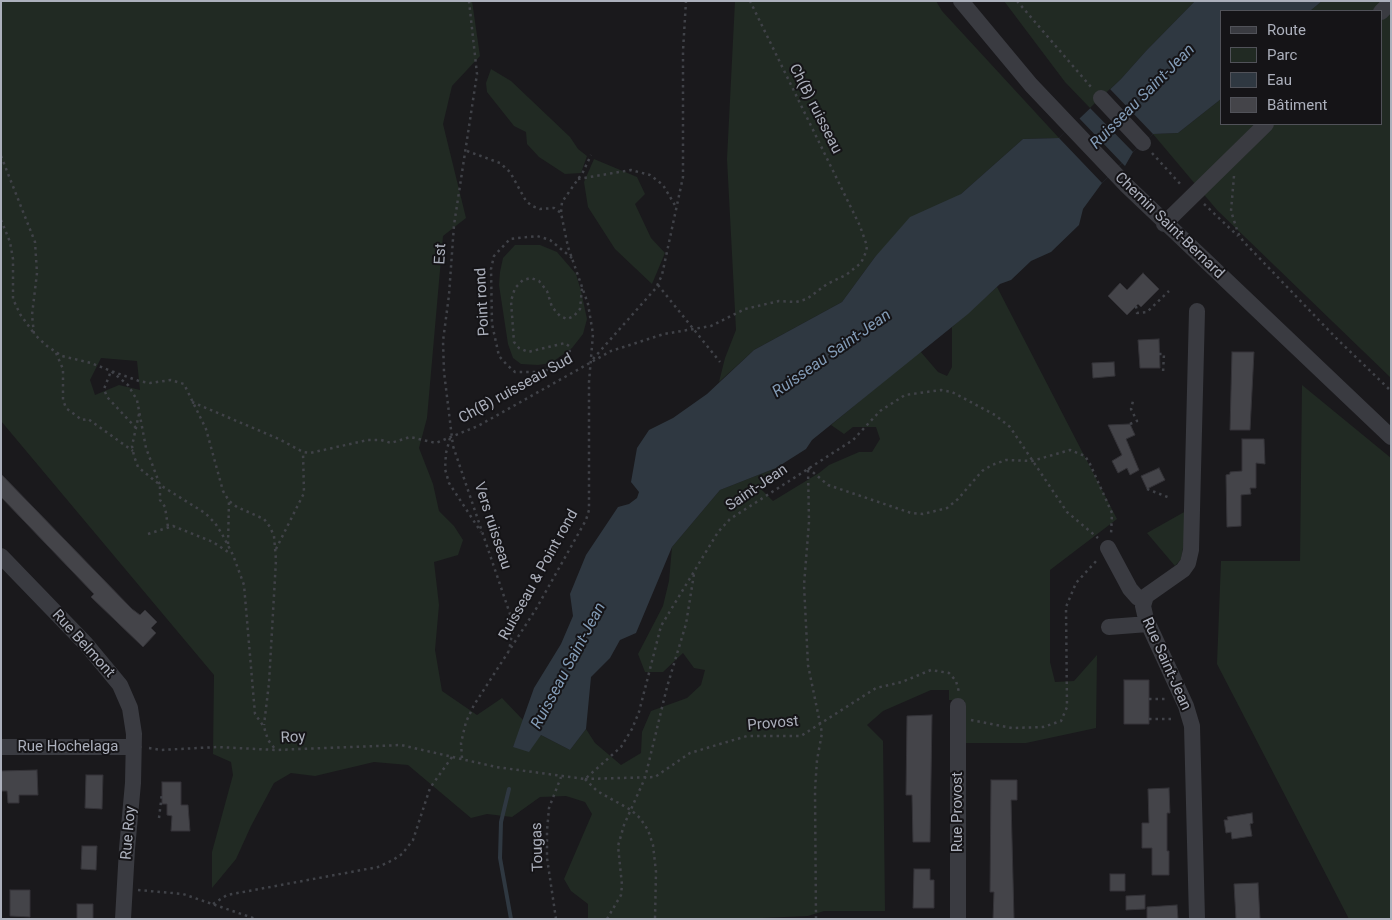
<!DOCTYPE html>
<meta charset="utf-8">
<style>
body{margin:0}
#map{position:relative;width:1392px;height:920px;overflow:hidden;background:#1a191c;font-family:Roboto,sans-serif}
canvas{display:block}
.frame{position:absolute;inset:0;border:2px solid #acb0bc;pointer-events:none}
.legend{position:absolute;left:1220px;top:10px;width:162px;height:115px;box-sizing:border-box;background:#151417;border:1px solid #515259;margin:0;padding:6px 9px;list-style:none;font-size:15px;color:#acb0bc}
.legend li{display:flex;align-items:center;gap:10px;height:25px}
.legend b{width:25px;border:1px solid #515259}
</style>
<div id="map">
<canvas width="1392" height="920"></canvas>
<div class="frame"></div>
<ul class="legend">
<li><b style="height:6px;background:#3a3b41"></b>Route</li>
<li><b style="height:14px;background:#212a23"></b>Parc</li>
<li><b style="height:14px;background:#2f3841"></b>Eau</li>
<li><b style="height:14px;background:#444449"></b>Bâtiment</li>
</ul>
</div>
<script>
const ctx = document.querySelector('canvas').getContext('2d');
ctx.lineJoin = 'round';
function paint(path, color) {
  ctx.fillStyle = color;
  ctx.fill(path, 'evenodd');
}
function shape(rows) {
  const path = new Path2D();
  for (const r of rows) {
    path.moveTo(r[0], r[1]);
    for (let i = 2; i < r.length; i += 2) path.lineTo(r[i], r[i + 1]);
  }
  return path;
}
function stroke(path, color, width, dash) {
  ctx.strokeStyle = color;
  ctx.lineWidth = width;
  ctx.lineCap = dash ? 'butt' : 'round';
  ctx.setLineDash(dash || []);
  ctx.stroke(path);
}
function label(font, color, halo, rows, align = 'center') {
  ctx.font = font + ' Roboto,sans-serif';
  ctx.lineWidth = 4;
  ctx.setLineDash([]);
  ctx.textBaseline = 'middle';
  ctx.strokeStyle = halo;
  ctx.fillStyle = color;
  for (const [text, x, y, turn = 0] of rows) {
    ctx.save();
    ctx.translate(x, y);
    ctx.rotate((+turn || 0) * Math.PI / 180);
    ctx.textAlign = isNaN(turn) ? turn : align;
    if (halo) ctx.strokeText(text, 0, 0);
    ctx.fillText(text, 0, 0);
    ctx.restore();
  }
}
const green = shape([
 [1,1,472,1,480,56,452,86,443,124,466,218,443,236,427,418,419,448,433,484,439,511,454,526,463,540,458,555,434,562,439,605,435,650,442,691,477,715,502,698,524,721,513,747,541,735,570,750,586,729,595,743,621,765,641,753,642,732,651,711,687,698,701,685,705,670,694,668,683,653,663,672,645,672,638,654,663,606,669,581,672,547,720,490,776,468,775,473,762,490,773,501,819,473,829,465,859,452,872,452,880,439,876,427,853,427,844,434,831,425,920,351,938,372,947,376,952,367,952,327,997,287,1117,519,1050,570,1050,662,1055,682,1074,681,1097,655,1096,728,1026,743,965,743,965,701,949,700,949,690,931,690,883,711,867,725,883,741,885,911,824,911,808,916,740,919,588,919,588,904,571,891,564,879,592,814,585,802,566,796,540,797,512,817,487,814,471,818,408,765,374,762,315,776,291,773,274,783,251,826,236,859,212,888,212,852,233,775,231,762,213,754,214,675,1,421],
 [101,358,137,361,140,390,119,385,95,395,90,380],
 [735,1,936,1,942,11,1059,138,1023,139,961,194,875,257,842,302,754,350,719,382,725,358,736,330,727,159],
 [1004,1,1195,1,1146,51,1121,79,1090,108,1065,82],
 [1322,1,1391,1,1391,378,1217,210,1153,134,1178,133,1221,99,1221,124,1381,124,1381,11,1310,11],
 [491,69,511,81,570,137,578,149,587,156,581,173,565,174,539,157,527,144,526,132,514,126,487,92,486,83],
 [594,159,637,177,645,194,635,204,651,238,665,253,652,284,615,249,588,207,584,182],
 [515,245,540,245,557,252,576,274,581,291,587,319,583,334,572,348,551,363,538,365,521,364,513,358,508,344,499,285,500,272,503,258],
 [1302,385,1391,458,1391,919,1349,919,1217,664,1221,561,1300,561],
 [1186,511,1186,532,1181,559,1175,566,1147,533]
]);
const water = shape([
 [1195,1,1322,1,1310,11,1221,11,1221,99,1178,133,1153,134,1133,152,1125,166,1122,163,1102,183,1083,209,1079,225,1051,252,1031,261,1011,280,1000,284,968,314,812,440,806,449,776,468,720,490,672,547,636,633,620,640,610,658,591,677,586,729,570,750,541,735,529,752,513,747,534,688,561,644,573,616,570,594,586,555,618,507,629,504,637,498,639,492,631,482,637,448,649,430,673,418,707,394,754,350,842,302,875,257,910,217,961,194,1023,139,1059,138,1121,79,1146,51]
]);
const pier = shape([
 [1110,89,1153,134,1133,152,1090,108],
 [1079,118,1122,163,1102,183,1059,138]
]);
const stream = shape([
 [509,789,501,822,500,858,511,919]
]);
const building = shape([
 [1143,273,1159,289,1141,307,1138,304,1127,315,1108,296,1120,283,1127,290,1143,273],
 [1159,339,1160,368,1140,368,1138,340,1159,339],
 [1232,352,1254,352,1250,430,1230,430,1232,352],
 [1114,362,1115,376,1093,378,1092,363,1114,362],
 [1130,424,1135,435,1126,439,1139,470,1130,475,1127,468,1118,473,1112,461,1122,455,1108,425,1130,424],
 [1242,439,1264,439,1265,464,1256,463,1256,488,1250,488,1251,494,1241,495,1241,526,1227,527,1226,475,1230,474,1230,472,1242,471,1242,439],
 [1159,468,1165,480,1147,489,1141,476,1159,468],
 [1,474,132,609,140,615,145,610,157,622,151,628,156,633,143,647,91,597,94,594,1,497,1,474],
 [1124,680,1149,680,1149,724,1124,724,1124,680],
 [932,715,930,842,913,842,912,795,906,795,907,716,932,715],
 [37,770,38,795,19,795,19,803,8,803,7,791,1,791,1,771,37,770],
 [86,775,103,775,102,809,85,808,86,775],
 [991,780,1017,780,1017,800,1011,800,1014,919,993,919,994,892,990,892,991,780],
 [162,782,181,782,181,805,188,805,190,831,171,831,172,816,167,815,167,804,162,804,162,782],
 [1169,788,1170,813,1167,813,1167,851,1169,851,1169,875,1152,875,1152,848,1142,848,1142,823,1149,823,1148,789,1169,788],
 [1252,813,1253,823,1250,824,1252,836,1232,839,1231,832,1226,833,1224,820,1228,820,1227,817,1252,813],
 [82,846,97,846,96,870,81,869,82,846],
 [914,869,930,869,930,880,934,880,934,908,913,908,914,869],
 [1110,874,1125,874,1125,891,1110,891,1110,874],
 [1258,883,1260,919,1236,919,1234,884,1258,883],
 [10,890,30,890,30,917,10,916,10,890],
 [1145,895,1145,909,1126,910,1126,896,1145,895],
 [77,904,93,904,93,919,77,919,77,904],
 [1177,905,1178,919,1147,919,1147,907,1177,905]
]);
const path = shape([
 [469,1,477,74,454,225,449,295,443,341,444,372,453,446,510,614,513,628,509,651],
 [1017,1,1091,87],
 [467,151,500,163,510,172,526,201,532,206,540,209,554,208,561,213],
 [1152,153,1182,186],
 [1,156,35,242,37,273,32,315,34,334,47,346,62,356,91,363,111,371,128,385,137,400,146,448,160,485,205,513,215,523,222,534,233,555,244,585,255,714,264,727,268,740,276,750],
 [1234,176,1231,211,1238,233,1243,241,1336,338,1391,391],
 [578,179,631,170,650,175,663,185,676,207],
 [1204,204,1238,236],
 [1,220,10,242,13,259,13,299,20,314,33,332],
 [572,258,550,240,537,236,510,239,494,256,491,269,492,324,499,356,507,365,515,372,541,372,556,367,567,360,570,353,569,346,565,343,528,352,519,348,514,342,511,301,515,288,523,280,531,278,539,281,547,291,552,307,560,316,567,319,574,316,580,309,582,288],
 [658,285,720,362],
 [1136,306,1137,313,1147,312,1169,291],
 [56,353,63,369,63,400,66,408,82,420,88,419,133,451],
 [1159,354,1164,354,1163,373],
 [593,359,656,288,662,275,683,177,683,51,686,1],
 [192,402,279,439,303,452,310,453,368,440,381,440,391,443,410,437,436,443,478,426,611,351,664,334,711,326,745,309,779,301,796,302,807,299,827,284,846,275,861,263,866,252,867,246,860,226,750,1],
 [139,414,132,446,134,456,138,467,160,485,160,500,165,507,168,527],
 [1130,424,1137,421,1131,409,1133,401],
 [136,428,107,397,104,389,111,371,139,381,150,383,171,380,184,384,206,429,223,491,229,501,237,507,264,519,270,527,274,536,276,560,269,683,264,725],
 [450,438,446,453,445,469,449,483,481,532],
 [808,468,828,485,911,513,923,514,947,508,958,499,982,471,992,465,1006,460,1032,461,1070,450,1085,456,1090,464,1112,513,1111,535],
 [808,470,809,522,804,585,808,665,822,733,817,760,815,790,816,919],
 [1147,489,1170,498],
 [148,534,173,526,213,542,231,554],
 [228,544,229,501],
 [276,549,304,493,303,452],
 [1149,699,1168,699],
 [1149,719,1175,719],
 [971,720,1012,728,1043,727,1061,721,1067,707,1066,607,1076,583,1098,559],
 [149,748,161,750,217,747,276,750,401,745,496,767,585,779,621,747,632,729,639,712,661,626,718,532,730,519,853,440,880,411,905,395,941,390,952,392,995,415,1010,427,1067,512,1098,538],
 [462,758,461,743,466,722,474,705,536,609,586,520,589,510,589,382,593,334,588,304,568,247,561,213,562,202,583,172,591,155],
 [585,779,655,777,690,753,747,736,801,736,876,688,902,682,931,670,949,673,956,681,959,692],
 [585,779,597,791,631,810,640,818,648,830,653,845,656,872,655,919],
 [159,818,162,793],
 [138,890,183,894,256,919],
 [213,904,227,895,378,867,393,860,402,854,413,840,430,788,452,757],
 [556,919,547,858,547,831,549,808,561,777],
 [607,919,621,895,622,885,618,846,624,825,645,778,667,687,686,624,694,574]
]);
const minor = shape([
 [961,1,1031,85,1127,186,1391,437],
 [1381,12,1391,2],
 [1101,98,1143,143],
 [1164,224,1266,124],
 [1197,311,1191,550,1188,563,1183,570,1146,596,1143,606,1146,619,1186,706,1192,726,1197,919],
 [1108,548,1130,589,1138,598,1144,600],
 [1,556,86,644,120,685,130,708,134,734,133,783,127,849,123,919],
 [1109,627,1148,624],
 [958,706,958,919],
 [1,747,134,747]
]);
const streetNames = [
 ["Ch(B) ruisseau",815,109,63],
 ["Chemin Saint-Bernard",1169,226,44],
 ["Est",441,254,-87],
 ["Point rond",483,302,-93],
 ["Ch(B) ruisseau Sud",516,389,-29],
 ["Saint-Jean",757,488,-34],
 ["Vers ruisseau",492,526,72],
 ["Ruisseau & Point rond",539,575,-61],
 ["Rue Belmont",83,644,48],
 ["Rue Saint-Jean",1166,664,66],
 ["Provost",773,724,-5],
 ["Roy",293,738,-2],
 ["Rue Hochelaga",68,747],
 ["Rue Provost",958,812,-90],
 ["Rue Roy",129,833,-85],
 ["Tougas",538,847,-92]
];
const waterNames = [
 ["Ruisseau Saint-Jean",1143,97,-45],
 ["Ruisseau Saint-Jean",832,354,-35],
 ["Ruisseau Saint-Jean",569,666,-62]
];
paint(green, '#212a23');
paint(water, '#2f3841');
paint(pier, '#1a191c');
stroke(stream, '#2f3841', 4);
paint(building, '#444449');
stroke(building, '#343338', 1);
stroke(path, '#404248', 2.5, [2.5, 4]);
stroke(minor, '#3a3b41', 16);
label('15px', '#acb0bc', '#151417', streetNames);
label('italic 16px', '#839cb7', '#151417', waterNames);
</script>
